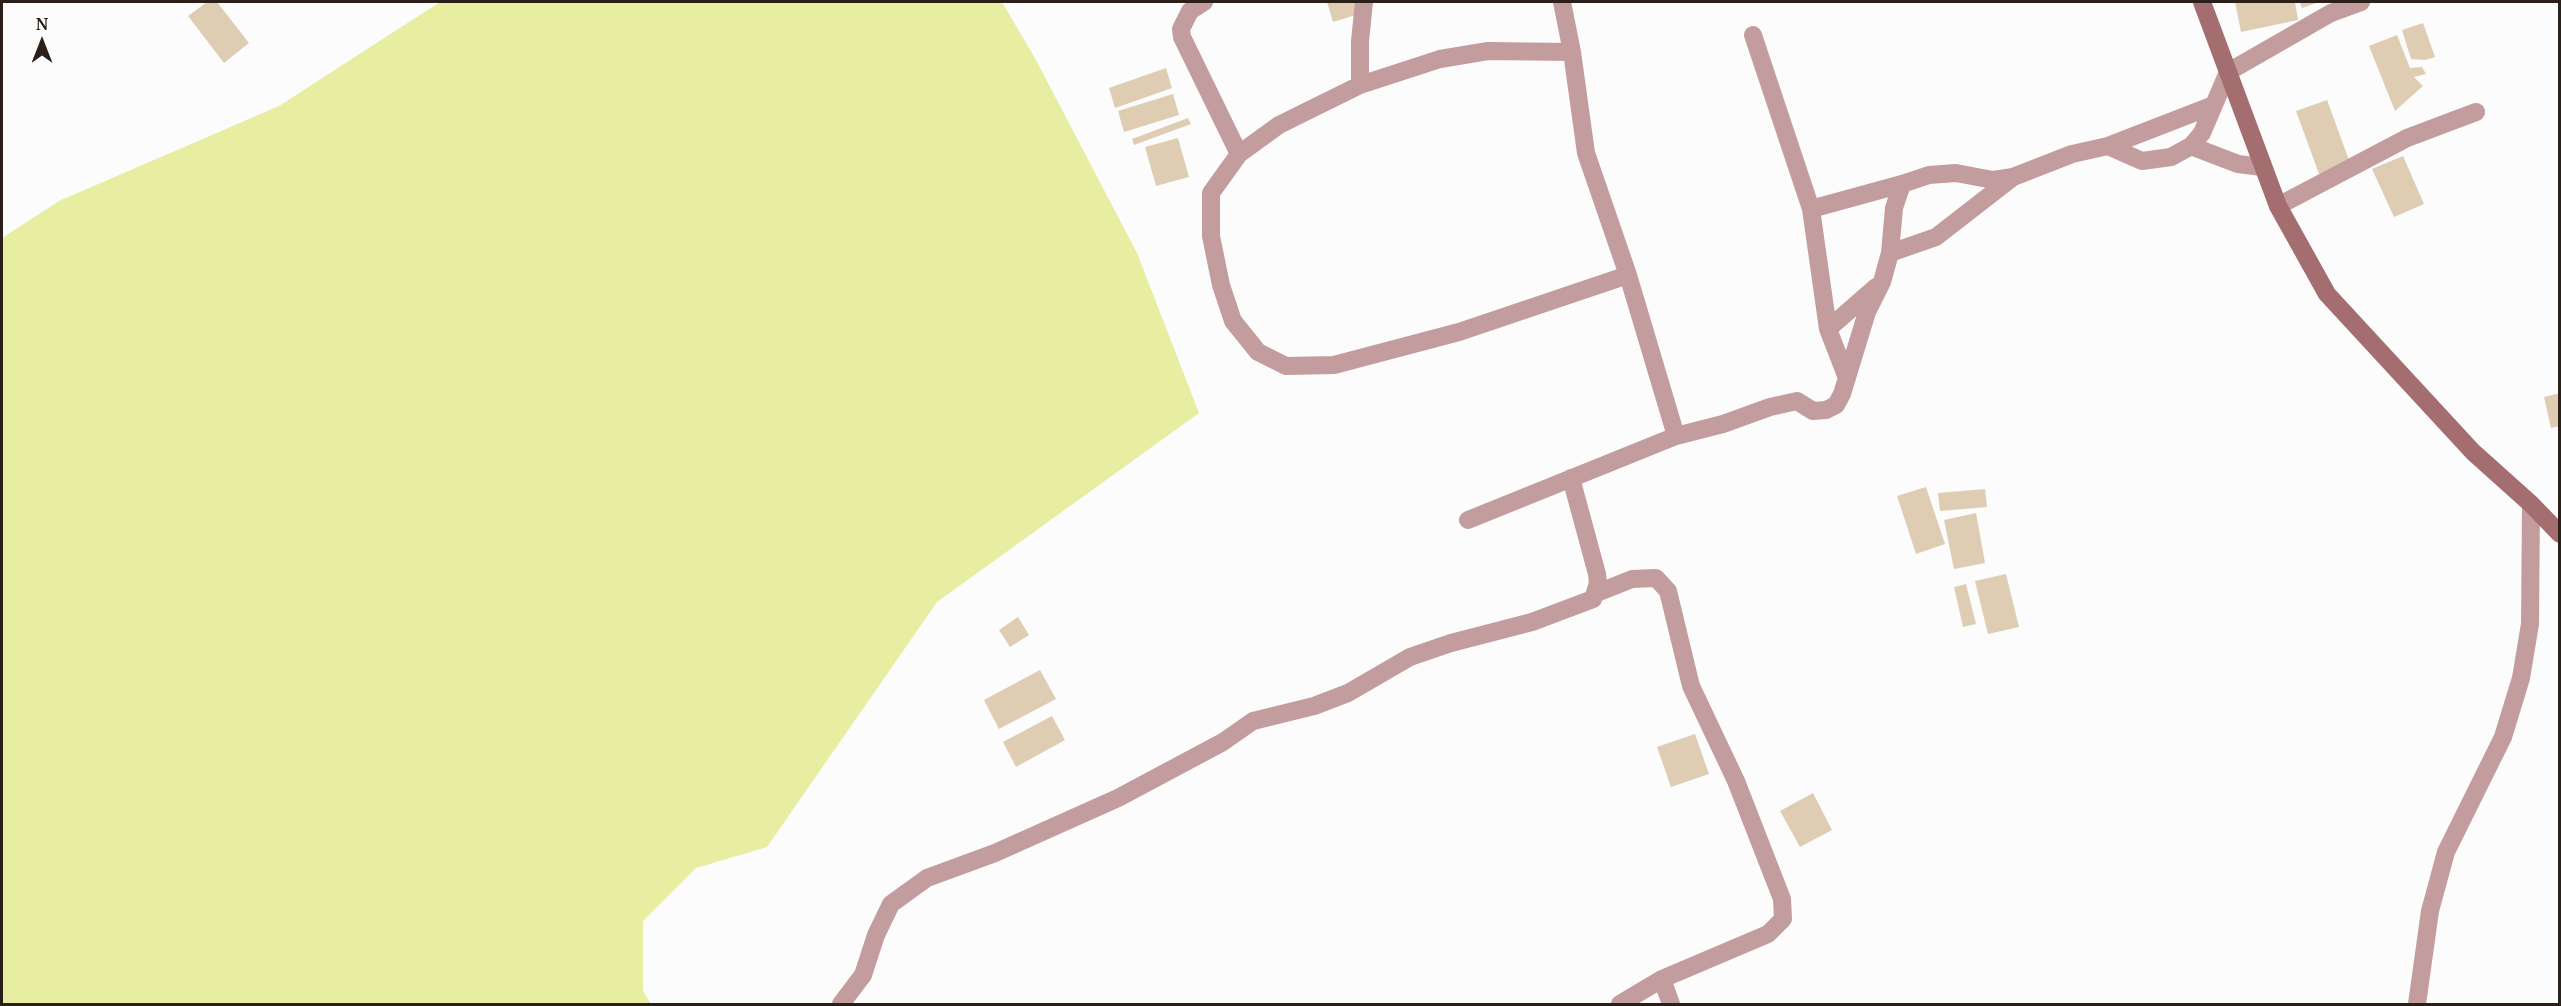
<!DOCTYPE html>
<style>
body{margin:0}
#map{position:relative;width:2561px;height:1006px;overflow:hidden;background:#fcfcfc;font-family:"Noto Serif",serif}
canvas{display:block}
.frame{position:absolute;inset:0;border:3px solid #2a1f19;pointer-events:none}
.north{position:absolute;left:12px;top:12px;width:60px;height:60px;-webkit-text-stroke:4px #fff;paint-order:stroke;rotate:0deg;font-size:16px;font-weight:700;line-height:24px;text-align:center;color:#2a1f19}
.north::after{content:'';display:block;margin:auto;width:21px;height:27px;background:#2a1f19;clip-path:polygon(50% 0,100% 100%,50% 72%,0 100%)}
</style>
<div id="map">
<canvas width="2561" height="1006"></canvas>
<div class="frame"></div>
<div class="north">N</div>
</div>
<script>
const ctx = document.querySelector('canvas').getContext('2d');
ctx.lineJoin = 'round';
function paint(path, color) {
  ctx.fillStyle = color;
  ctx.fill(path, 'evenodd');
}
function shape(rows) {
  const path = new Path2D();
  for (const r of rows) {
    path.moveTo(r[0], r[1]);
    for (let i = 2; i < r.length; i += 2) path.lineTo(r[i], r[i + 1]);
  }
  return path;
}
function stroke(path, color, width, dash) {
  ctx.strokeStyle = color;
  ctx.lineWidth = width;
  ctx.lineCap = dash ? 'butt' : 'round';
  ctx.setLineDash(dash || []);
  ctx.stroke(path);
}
const green = shape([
 [440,2,1002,2,1036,60,1137,253,1199,413,937,602,767,847,696,868,643,921,643,991,651,1004,2,1004,2,238,59,201,279,106]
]);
const building = shape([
 [207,2,217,2,249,43,224,63,188,16],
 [1327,2,1355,2,1359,14,1333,22],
 [2235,2,2295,2,2298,20,2241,32],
 [2300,2,2319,2,2302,8],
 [2423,23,2435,57,2425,60,2411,59,2402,30],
 [2397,35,2410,68,2422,67,2426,74,2414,77,2423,86,2395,111,2369,46],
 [1166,68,1172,88,1115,108,1109,88],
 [1173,94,1179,115,1124,132,1118,111],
 [2327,100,2350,163,2319,174,2296,111],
 [1188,118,1191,124,1134,145,1132,139],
 [1178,138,1189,177,1156,186,1145,147],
 [2403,156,2424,204,2394,217,2372,169],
 [2560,393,2560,426,2551,428,2544,397],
 [1926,487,1945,544,1916,554,1897,496],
 [1985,489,1987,507,1940,511,1938,493],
 [1976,513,1985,563,1954,569,1944,520],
 [2006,574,2019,627,1988,634,1975,581],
 [1966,584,1976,624,1963,627,1954,587],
 [1018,617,1029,635,1010,647,999,630],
 [1040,670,1056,699,999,729,984,700],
 [1052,716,1065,740,1016,767,1003,742],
 [1695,734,1709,774,1671,787,1657,747],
 [1813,793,1832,830,1800,847,1780,811]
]);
const street = shape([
 [1204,2,1190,11,1181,29,1182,37,1239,154],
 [1562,2,1572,52,1586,153,1628,275,1676,436],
 [1753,35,1811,209,1828,329,1847,378],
 [1572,52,1488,51,1440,59,1360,85,1279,125,1239,154,1211,193,1211,236,1221,285,1233,321,1258,352,1286,366,1334,365,1459,332,1628,275],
 [1360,85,1360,41,1364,2],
 [2108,146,2214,105],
 [2191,146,2238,164,2262,167],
 [2278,206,2407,138,2476,112],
 [1811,209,1902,184],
 [1890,253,1936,237,2012,178],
 [1828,329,1876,287],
 [1468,520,1676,436,1723,424,1770,407,1797,401,1813,411,1826,410,1836,405,1842,394,1867,312,1882,282,1890,253,1894,208,1902,184,1929,175,1956,173,1993,180,2013,177,2072,154,2108,146,2142,161,2171,157,2191,146,2202,133,2228,72,2331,13,2361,2],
 [1597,593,1632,579,1656,578,1668,591,1691,686,1736,781,1782,899,1783,919,1768,934,1662,979,1620,1004],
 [1662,979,1671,1004],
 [841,1004,863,975,876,935,891,904,927,878,995,853,1118,798,1223,742,1253,721,1314,706,1348,693,1410,657,1451,643,1532,622,1593,599,1598,583,1597,574,1571,478],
 [2417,1004,2430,911,2446,852,2503,737,2521,678,2530,624,2531,504]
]);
const secondary = shape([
 [2202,2,2278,206,2327,294,2473,452,2531,504,2560,534]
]);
paint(green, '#e7eda1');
paint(building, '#decdb2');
stroke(street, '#c39c9d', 18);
stroke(secondary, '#a46e70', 18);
</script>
